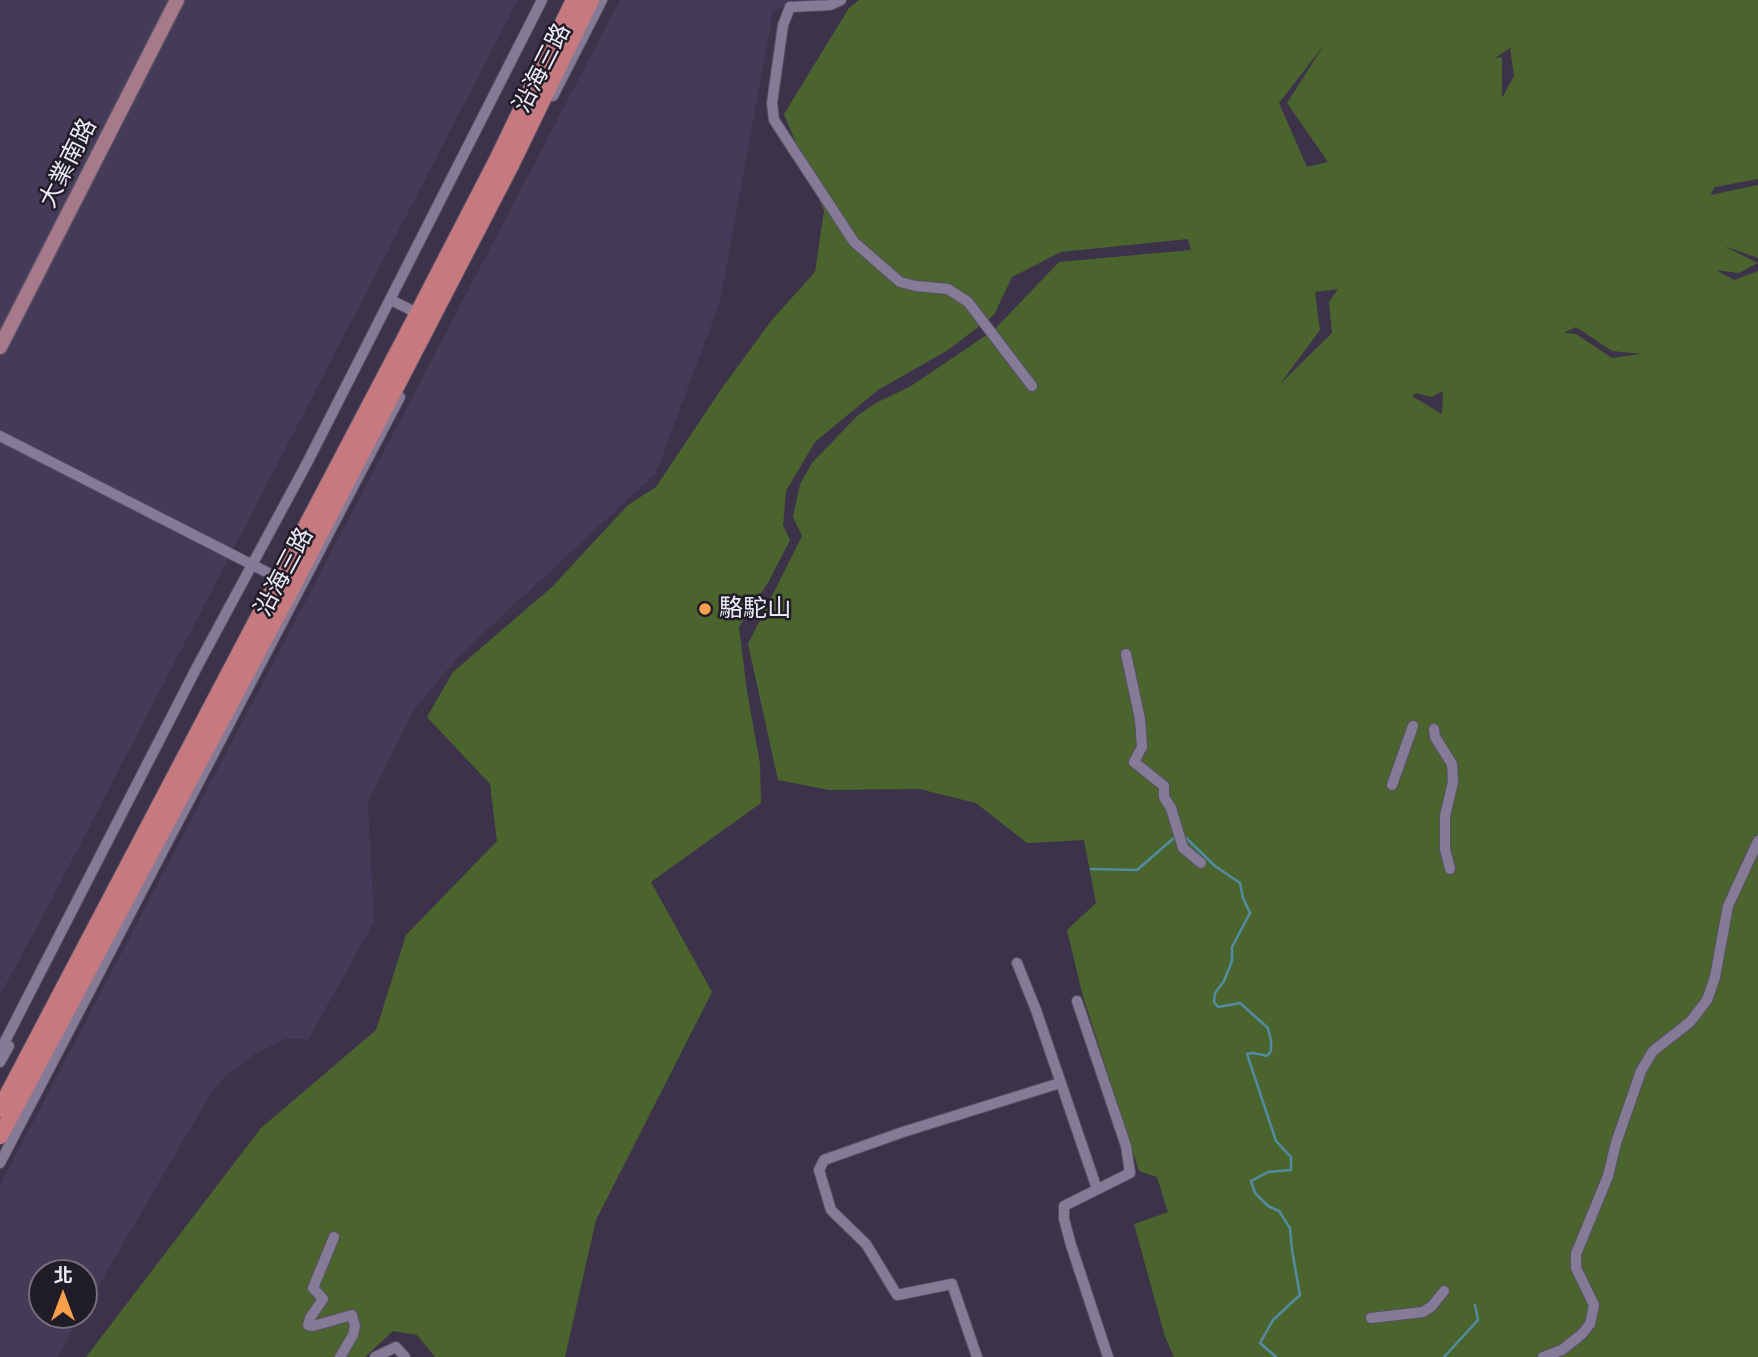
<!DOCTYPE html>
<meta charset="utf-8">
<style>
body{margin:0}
#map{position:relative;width:1758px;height:1357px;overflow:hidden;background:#3c324a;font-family:"Public Sans","Noto Sans TC",sans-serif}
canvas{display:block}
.north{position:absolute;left:28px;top:1259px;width:70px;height:70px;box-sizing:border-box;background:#211d28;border:2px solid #736f7b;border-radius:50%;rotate:0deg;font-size:19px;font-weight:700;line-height:28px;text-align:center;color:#eee9f8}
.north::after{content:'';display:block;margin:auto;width:24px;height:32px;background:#f8a04b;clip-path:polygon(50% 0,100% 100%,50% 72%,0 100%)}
</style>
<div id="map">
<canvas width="1758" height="1357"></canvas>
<div class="north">北</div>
</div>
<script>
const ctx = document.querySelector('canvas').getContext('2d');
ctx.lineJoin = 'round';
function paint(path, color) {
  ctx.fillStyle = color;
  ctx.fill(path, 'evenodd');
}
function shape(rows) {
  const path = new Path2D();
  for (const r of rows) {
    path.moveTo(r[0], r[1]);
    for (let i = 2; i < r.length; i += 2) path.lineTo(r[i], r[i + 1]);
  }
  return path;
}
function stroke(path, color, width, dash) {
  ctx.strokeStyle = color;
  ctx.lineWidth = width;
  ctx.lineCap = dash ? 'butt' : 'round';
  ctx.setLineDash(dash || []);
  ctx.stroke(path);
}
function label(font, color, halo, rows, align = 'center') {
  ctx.font = font + ' "Public Sans","Noto Sans TC",sans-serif';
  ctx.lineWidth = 5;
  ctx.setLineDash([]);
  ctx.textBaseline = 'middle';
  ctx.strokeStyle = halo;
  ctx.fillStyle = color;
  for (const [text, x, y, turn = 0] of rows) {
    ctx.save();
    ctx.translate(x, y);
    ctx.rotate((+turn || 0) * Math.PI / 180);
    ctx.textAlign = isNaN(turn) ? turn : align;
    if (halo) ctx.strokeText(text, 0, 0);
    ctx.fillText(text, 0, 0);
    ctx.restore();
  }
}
const built = shape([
 [0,0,518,0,40,922,0,995],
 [620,0,793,0,773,12,720,302,656,473,459,656,413,711,368,802,374,922,308,1040,288,1038,258,1052,228,1074,211,1093,84,1311,84,1273,42,1273,42,1315,82,1315,57,1357,0,1357,0,1185]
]);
const green = shape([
 [859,0,1758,0,1758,179,1715,187,1710,195,1758,185,1758,258,1724,246,1758,263,1739,273,1716,270,1734,280,1758,271,1758,1357,1174,1357,1165,1337,1134,1224,1168,1212,1157,1177,1139,1171,1082,993,1067,930,1096,903,1084,840,1027,843,976,803,919,789,829,790,778,780,748,644,802,536,793,517,800,484,812,463,857,416,876,403,911,386,994,330,1059,262,1191,250,1188,239,1061,252,1012,277,994,315,948,350,878,390,815,442,786,491,783,525,790,540,769,581,739,627,747,691,760,764,761,803,651,882,712,992,596,1220,565,1357,435,1357,417,1335,393,1331,365,1357,86,1357,261,1128,376,1030,406,935,497,841,490,784,427,717,453,672,552,587,628,505,656,487,722,388,771,321,815,272,824,211,784,114,849,8],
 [1324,45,1287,103,1328,162,1307,167,1279,103],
 [1510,48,1514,76,1502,98,1502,57,1495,58],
 [1338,289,1329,302,1332,333,1280,384,1320,330,1315,292],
 [1576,327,1612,351,1641,354,1612,358,1576,334,1564,333],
 [1443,391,1442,414,1412,396,1416,393,1431,397]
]);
const stream = shape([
 [1185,837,1215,866,1240,883,1243,898,1250,913,1232,947,1232,961,1224,981,1215,993,1214,1002,1218,1007,1240,1003,1268,1028,1271,1041,1271,1051,1267,1056,1254,1053,1247,1054,1276,1141,1291,1157,1291,1170,1268,1172,1251,1181,1255,1193,1268,1206,1279,1211,1290,1228,1292,1250,1300,1295,1273,1320,1260,1343,1276,1357],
 [1091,869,1137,870,1175,837],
 [1444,1357,1478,1320,1475,1305]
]);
const street = shape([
 [841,0,830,5,790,7,783,25,772,103,774,120,854,242,900,282,916,286,948,289,968,302,1032,386],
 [553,96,602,0],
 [391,300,421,315],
 [0,436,282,580],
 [1126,654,1140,719,1142,747,1134,762,1164,786,1164,797,1171,808,1183,848,1201,863],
 [1434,729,1435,737,1452,764,1453,782,1445,816,1445,849,1450,869],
 [1392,785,1413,726],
 [1017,963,1036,1010,1097,1189],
 [1077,1001,1126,1146,1130,1173,1064,1206,1064,1219,1071,1245,1108,1357],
 [0,1051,198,665,307,463,542,0],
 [0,1062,9,1046],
 [0,1163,400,397],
 [334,1237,313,1288,323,1299,310,1318,308,1325,313,1326,352,1315,355,1326,353,1335,340,1357],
 [1371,1318,1423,1312,1432,1306,1444,1291],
 [375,1357,396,1347,405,1357],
 [977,1357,952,1284,897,1295,866,1244,831,1210,819,1170,824,1160,903,1132,1060,1083],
 [1543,1357,1562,1350,1582,1334,1590,1324,1594,1305,1576,1268,1576,1254,1608,1176,1616,1143,1641,1071,1653,1051,1690,1022,1707,1000,1715,977,1728,906,1758,841]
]);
const secondary = shape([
 [0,347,177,0]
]);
const primary = shape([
 [0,1109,404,340,497,160,574,0],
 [0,1136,293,586,511,165,591,0]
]);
const markers = [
 [705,609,7,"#f8a04b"]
];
const streetNames = [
 ["沿海三路",542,68,-63],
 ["大業南路",68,163,-63],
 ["沿海三路",284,572,-62]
];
const poiNames = [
 ["駱駝山",719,609]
];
paint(built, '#453a58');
paint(green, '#4b642e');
stroke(stream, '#528ca3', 2.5);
stroke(street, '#585064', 12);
stroke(secondary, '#585064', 17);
stroke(primary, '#585064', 18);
stroke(street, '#857b96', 10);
stroke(secondary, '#a67a8a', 14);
stroke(primary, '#c6797f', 16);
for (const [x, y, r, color] of markers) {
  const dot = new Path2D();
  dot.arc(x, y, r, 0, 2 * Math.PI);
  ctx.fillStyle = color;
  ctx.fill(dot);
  stroke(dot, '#211d28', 2.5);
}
label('24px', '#eee9f8', '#211d28', streetNames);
label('24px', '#eee9f8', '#211d28', poiNames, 'left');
</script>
